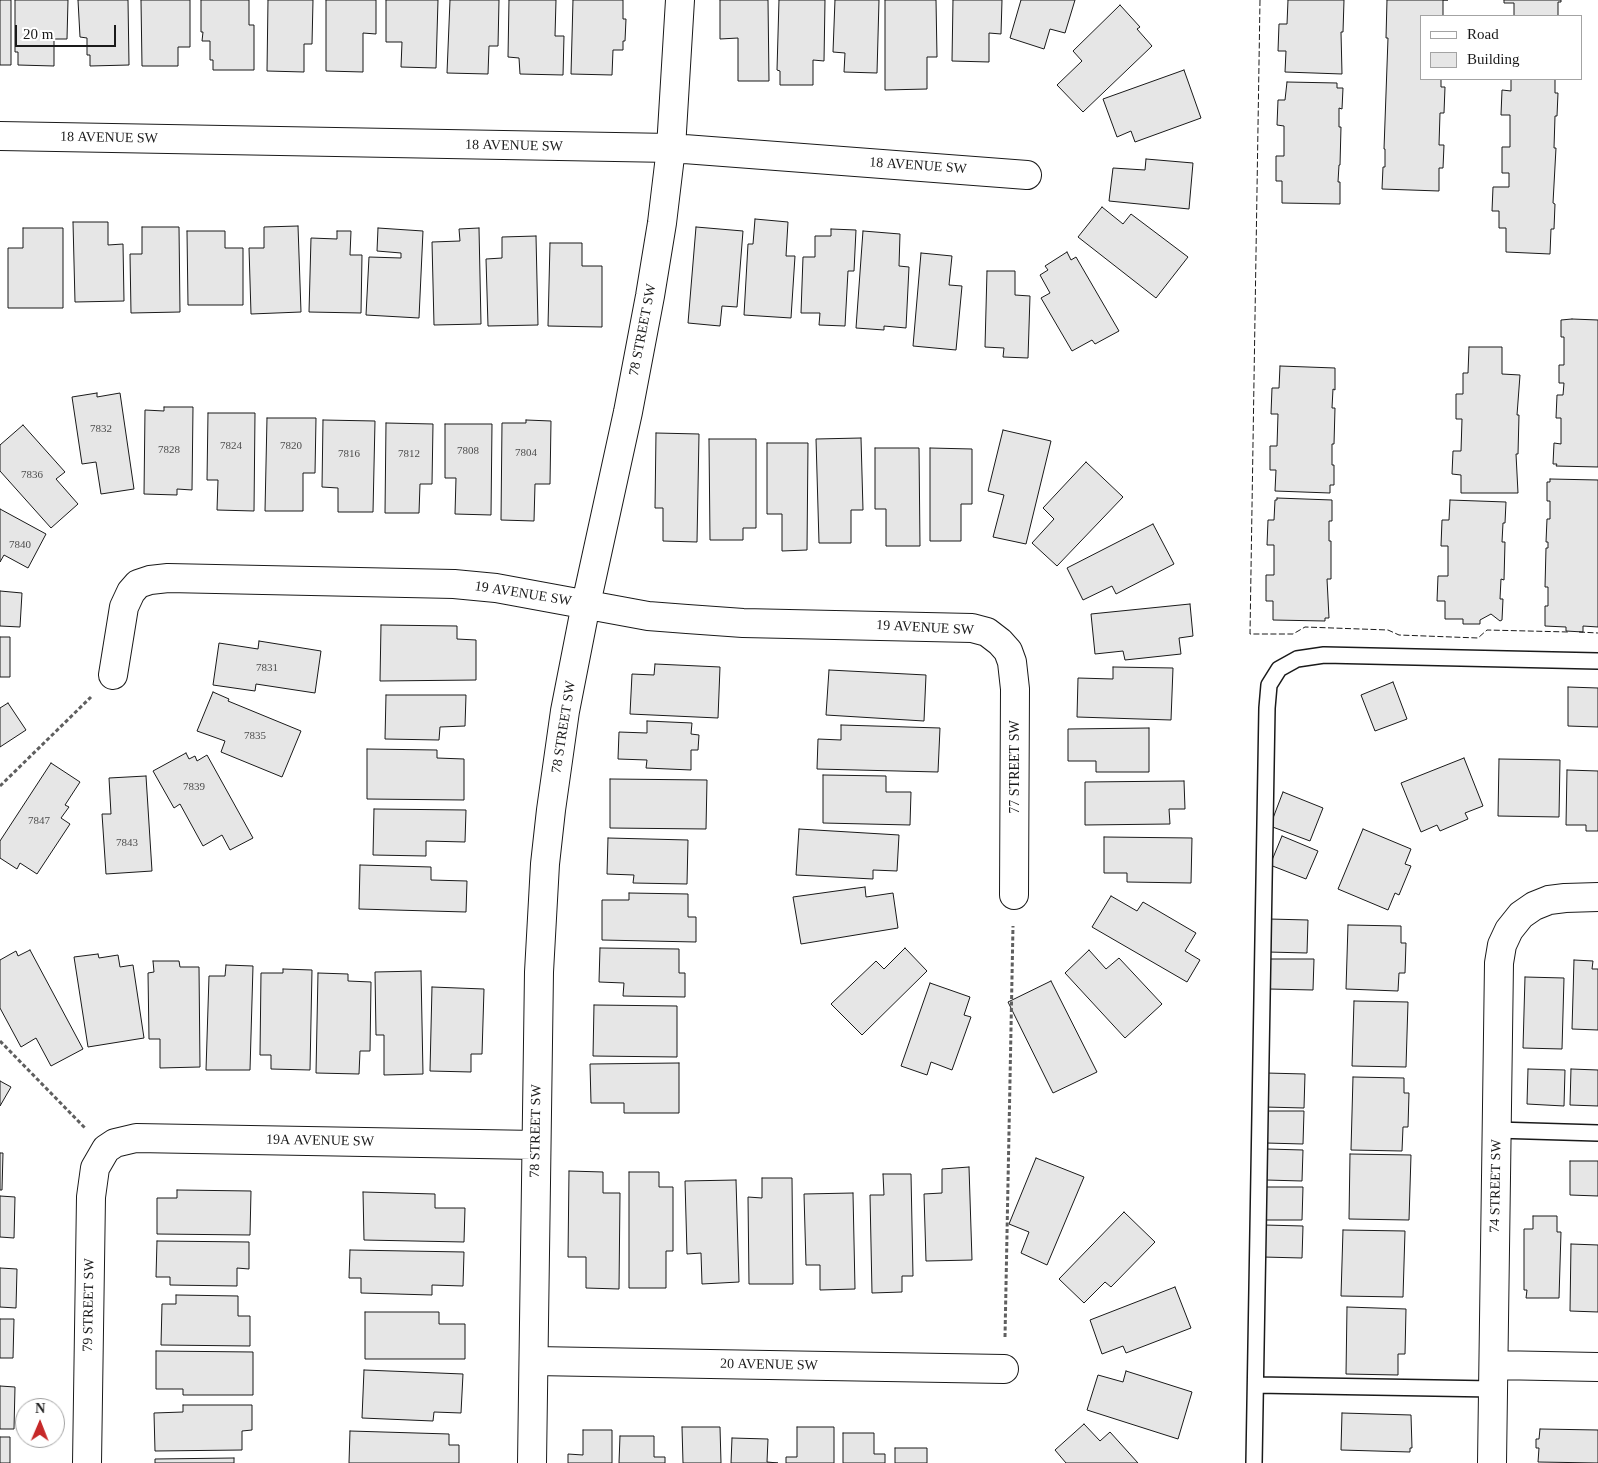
<!DOCTYPE html>
<style>
body{margin:0}
#map{position:relative;width:1598px;height:1463px;overflow:hidden;background:#fff;font-family:Georgia,serif}
canvas{display:block}
.legend{position:absolute;left:1420px;top:15px;width:162px;height:65px;box-sizing:border-box;background:#fff;border:1px solid #a3a3a3;margin:0;padding:6px 9px;list-style:none;font-size:15px;color:#1a1a1a}
.legend li{display:flex;align-items:center;gap:10px;height:25px}
.legend b{width:25px;border:1px solid #a3a3a3}
.north{position:absolute;left:15px;top:1398px;width:50px;height:50px;box-sizing:border-box;background:#fff;border:1px solid #a3a3a3;border-radius:50%;rotate:1deg;font-size:14px;font-weight:700;line-height:20px;text-align:center;color:#1a1a1a}
.north::after{content:'';display:block;margin:auto;width:18px;height:22px;background:#c62828;clip-path:polygon(50% 0,100% 100%,50% 72%,0 100%)}
.scale{position:absolute;left:15px;top:25px;width:101px;height:22px;box-sizing:border-box;border:2px solid #1a1a1a;border-top:0;padding-left:6px;font-size:15px;line-height:18px;white-space:nowrap;color:#1a1a1a;-webkit-text-stroke:4px #fff;paint-order:stroke}
</style>
<div id="map">
<canvas width="1598" height="1463"></canvas>
<ul class="legend">
<li><b style="height:6px;background:#fff"></b>Road</li>
<li><b style="height:14px;background:#e6e6e6"></b>Building</li>
</ul>
<div class="north">N</div>
<div class="scale">20 m</div>
</div>
<script>
const ctx = document.querySelector('canvas').getContext('2d');
ctx.lineJoin = 'round';
function paint(path, color) {
  ctx.fillStyle = color;
  ctx.fill(path, 'evenodd');
}
function shape(rows) {
  const path = new Path2D();
  for (const r of rows) {
    path.moveTo(r[0], r[1]);
    for (let i = 2; i < r.length; i += 2) path.lineTo(r[i], r[i + 1]);
  }
  return path;
}
function stroke(path, color, width, dash) {
  ctx.strokeStyle = color;
  ctx.lineWidth = width;
  ctx.lineCap = dash ? 'butt' : 'round';
  ctx.setLineDash(dash || []);
  ctx.stroke(path);
}
function label(font, color, halo, rows, align = 'center') {
  ctx.font = font + ' Georgia,serif';
  ctx.lineWidth = 4;
  ctx.setLineDash([]);
  ctx.textBaseline = 'middle';
  ctx.strokeStyle = halo;
  ctx.fillStyle = color;
  for (const [text, x, y, turn = 0] of rows) {
    ctx.save();
    ctx.translate(x, y);
    ctx.rotate((+turn || 0) * Math.PI / 180);
    ctx.textAlign = isNaN(turn) ? turn : align;
    if (halo) ctx.strokeText(text, 0, 0);
    ctx.fillText(text, 0, 0);
    ctx.restore();
  }
}
const building = shape([
 [0,0,11,0,11,65,0,65,0,0],
 [15,0,68,0,67,39,54,39,54,66,18,65,18,52,15,52,15,0],
 [78,0,128,0,129,65,90,66,90,55,87,55,87,38,80,37,78,0],
 [141,0,190,0,190,47,178,47,178,66,142,66,141,0],
 [201,0,249,0,249,25,254,25,254,70,213,70,213,60,210,60,210,41,202,41,203,32,201,32,201,0],
 [268,0,313,0,312,44,304,44,304,72,267,71,268,0],
 [326,0,376,0,376,34,363,33,363,72,326,71,326,0],
 [386,0,438,0,436,68,401,67,402,42,386,42,386,0],
 [450,0,499,0,498,46,489,46,488,74,447,73,450,0],
 [509,0,556,0,555,36,564,36,563,75,520,74,519,58,508,57,509,0],
 [573,0,623,0,623,19,626,19,625,41,623,41,623,50,613,50,612,75,571,74,573,0],
 [720,0,768,0,769,81,738,81,738,38,720,39,720,0],
 [779,0,825,0,824,61,813,60,813,85,780,85,780,71,777,70,779,0],
 [835,0,879,0,877,73,844,72,845,53,833,52,835,0],
 [885,0,936,0,937,57,927,57,927,89,885,90,885,0],
 [953,0,1002,0,1001,34,989,33,989,62,952,61,953,0],
 [1021,0,1075,0,1065,33,1050,29,1044,49,1010,38,1021,0],
 [1288,0,1344,0,1343,32,1341,32,1342,74,1285,72,1286,51,1278,51,1279,24,1287,24,1288,0],
 [1387,0,1448,0,1443,0,1443,16,1422,16,1422,79,1441,79,1441,87,1445,87,1444,113,1440,113,1439,145,1444,145,1443,168,1439,168,1439,191,1382,189,1383,167,1385,167,1385,149,1384,149,1388,38,1386,38,1387,0],
 [1504,0,1561,0,1561,2,1558,2,1558,16,1514,16,1514,3,1504,3,1504,0],
 [1120,5,1140,27,1137,29,1152,46,1083,112,1057,85,1082,61,1073,51,1120,5],
 [1184,70,1201,118,1135,142,1131,131,1117,137,1103,99,1184,70],
 [1511,79,1555,79,1555,93,1558,93,1557,116,1555,116,1554,148,1556,148,1553,203,1555,204,1554,229,1551,229,1550,254,1506,252,1506,228,1499,228,1499,211,1492,211,1493,187,1509,187,1509,173,1502,173,1502,147,1510,147,1510,115,1501,115,1502,90,1511,91,1511,79],
 [1287,82,1337,83,1337,88,1343,88,1342,109,1339,108,1339,127,1341,127,1340,165,1339,165,1338,182,1340,182,1340,204,1282,203,1282,181,1276,181,1276,156,1284,156,1284,126,1277,125,1278,100,1285,100,1287,82],
 [1146,159,1193,163,1189,209,1109,201,1113,168,1145,170,1146,159],
 [1102,207,1123,224,1131,214,1188,257,1156,298,1078,237,1102,207],
 [755,219,788,222,786,256,795,256,791,318,744,315,748,244,753,244,755,219],
 [73,222,108,222,108,245,123,244,124,301,75,302,73,222],
 [298,226,301,312,251,314,249,248,264,248,264,227,298,226],
 [142,227,179,227,180,312,131,313,130,254,142,254,142,227],
 [696,227,743,231,737,307,722,306,720,326,688,323,696,227],
 [23,228,63,228,63,308,8,308,8,248,23,248,23,228],
 [378,228,423,231,419,318,366,315,369,257,401,258,401,253,377,251,378,228],
 [479,228,481,324,434,325,432,242,460,241,459,229,479,228],
 [831,229,856,230,854,271,848,271,845,326,819,325,820,313,801,313,803,257,815,257,815,236,831,236,831,229],
 [187,231,225,231,225,248,243,248,243,305,188,305,187,231],
 [337,231,351,231,350,255,362,255,361,313,309,312,311,238,337,239,337,231],
 [863,231,900,234,899,266,909,267,906,328,884,326,884,330,856,328,863,231],
 [536,236,538,325,488,326,486,259,502,258,502,237,536,236],
 [550,243,582,243,582,266,602,266,602,327,548,326,550,243],
 [1067,252,1071,260,1076,257,1119,331,1095,344,1092,340,1072,351,1041,298,1050,293,1040,275,1048,270,1045,266,1067,252],
 [921,253,952,256,949,285,962,286,956,350,913,346,921,253],
 [987,271,1015,271,1015,295,1030,296,1028,358,1003,357,1004,348,985,347,987,271],
 [1572,319,1598,320,1598,467,1556,466,1557,464,1553,464,1554,443,1561,444,1561,418,1556,418,1557,395,1563,395,1564,383,1559,383,1559,365,1564,365,1564,337,1561,337,1561,320,1572,319],
 [1469,347,1502,347,1502,374,1520,375,1517,415,1519,415,1518,454,1516,454,1518,493,1461,493,1461,475,1452,474,1453,451,1461,451,1462,419,1456,419,1456,394,1463,394,1463,373,1468,373,1469,347],
 [1280,366,1335,368,1335,390,1333,389,1332,408,1335,408,1334,444,1332,444,1332,465,1334,465,1334,485,1330,485,1330,493,1275,491,1276,470,1270,470,1270,446,1277,446,1278,414,1271,414,1272,388,1279,388,1280,366],
 [97,393,97,397,120,393,134,489,101,494,96,462,82,464,72,397,97,393],
 [164,407,193,407,192,490,177,489,177,495,144,494,145,410,164,411,164,407],
 [208,413,255,413,254,511,217,510,218,480,207,480,208,413],
 [267,418,316,418,315,473,303,473,303,511,265,511,267,418],
 [323,420,375,421,373,512,338,512,338,488,322,487,323,420],
 [526,420,551,421,550,484,535,484,534,521,501,520,502,423,526,423,526,420],
 [386,423,433,424,432,484,420,484,419,513,385,513,386,423],
 [445,424,492,424,491,515,455,514,456,478,445,478,445,424],
 [23,425,65,472,56,479,78,504,51,528,0,471,0,445,23,425],
 [1003,430,1051,441,1026,544,993,537,1004,495,988,491,1003,430],
 [656,433,699,434,697,542,663,541,663,508,655,508,656,433],
 [861,438,863,510,851,510,851,543,819,543,816,439,861,438],
 [709,439,756,439,756,528,743,528,743,540,710,540,709,439],
 [767,443,808,443,807,550,782,551,782,514,767,514,767,443],
 [875,448,919,448,920,546,886,546,886,509,875,509,875,448],
 [930,448,972,449,972,504,961,504,961,541,930,541,930,448],
 [1086,462,1123,497,1057,566,1032,543,1054,519,1043,508,1086,462],
 [1550,479,1598,480,1598,627,1583,626,1583,632,1566,631,1566,627,1545,626,1545,606,1548,606,1548,587,1545,587,1546,548,1548,548,1548,542,1546,542,1547,519,1550,519,1550,501,1547,501,1547,482,1550,482,1550,479],
 [1277,498,1332,500,1332,521,1329,521,1329,541,1331,541,1331,579,1327,579,1329,618,1325,618,1325,621,1273,620,1273,601,1266,601,1266,575,1274,575,1274,545,1267,545,1268,520,1274,520,1275,500,1277,500,1277,498],
 [1450,500,1506,502,1505,523,1503,523,1502,542,1505,542,1504,580,1501,579,1500,599,1503,599,1502,620,1500,621,1491,614,1480,620,1480,624,1463,624,1463,619,1445,619,1445,601,1437,601,1438,576,1448,576,1448,546,1441,546,1442,520,1449,520,1450,500],
 [0,509,46,534,28,568,4,555,0,562,0,509],
 [1153,524,1174,564,1116,594,1112,586,1083,600,1067,568,1153,524],
 [0,591,22,593,20,627,0,626,0,591],
 [1190,604,1193,636,1179,638,1181,654,1125,660,1123,651,1095,654,1091,614,1190,604],
 [381,625,457,626,457,639,476,640,476,680,380,681,381,625],
 [0,637,10,637,10,677,0,677,0,637],
 [259,641,321,651,315,693,256,684,255,691,213,685,219,643,258,649,259,641],
 [655,664,720,667,718,718,630,714,632,674,654,675,655,664],
 [1113,667,1173,668,1171,720,1077,717,1078,678,1113,679,1113,667],
 [829,670,926,675,924,721,826,715,829,670],
 [1393,682,1407,719,1375,731,1361,695,1393,682],
 [1568,687,1598,688,1598,727,1568,726,1568,687],
 [213,692,229,699,228,701,301,731,282,777,221,752,225,741,197,731,213,692],
 [386,695,466,695,465,726,440,727,439,740,385,739,386,695],
 [8,703,26,730,0,747,0,708,8,703],
 [647,721,692,723,691,734,699,735,698,750,691,750,691,770,646,768,647,760,618,759,619,732,647,733,647,721],
 [841,725,940,728,938,772,817,769,818,739,841,740,841,725],
 [1149,728,1149,772,1096,772,1096,761,1068,761,1068,729,1149,728],
 [367,749,437,750,437,758,464,759,464,800,367,799,367,749],
 [186,753,189,759,195,756,197,761,207,755,253,838,230,850,222,835,203,846,180,804,174,808,153,771,186,753],
 [1464,758,1483,806,1465,813,1468,819,1440,831,1437,825,1421,832,1401,783,1464,758],
 [1499,759,1560,760,1559,817,1498,816,1499,759],
 [51,763,80,782,65,805,69,807,61,818,70,824,37,874,20,863,17,869,0,858,0,841,51,763],
 [1567,770,1598,771,1598,831,1586,831,1586,825,1566,825,1567,770],
 [823,775,886,776,886,792,911,792,910,825,823,823,823,775],
 [146,776,152,871,106,874,102,814,111,814,109,778,146,776],
 [610,779,707,780,706,829,610,828,610,779],
 [1184,781,1185,809,1169,809,1170,824,1085,825,1085,782,1184,781],
 [1283,792,1323,808,1310,841,1270,826,1283,792],
 [374,809,466,810,465,842,426,841,426,856,373,855,374,809],
 [799,829,899,835,897,871,873,870,873,879,796,875,799,829],
 [1363,829,1411,849,1405,864,1411,866,1399,895,1395,893,1388,910,1338,889,1363,829],
 [1282,836,1318,851,1306,879,1270,865,1282,836],
 [1104,837,1192,838,1191,883,1127,882,1127,873,1104,873,1104,837],
 [608,838,688,840,687,884,633,883,634,875,607,874,608,838],
 [360,865,431,867,431,880,467,881,466,912,359,909,360,865],
 [865,887,866,897,893,893,898,928,801,944,793,897,865,887],
 [629,893,688,894,688,917,696,917,696,942,602,940,602,900,629,900,629,893],
 [1111,896,1137,911,1143,902,1196,933,1185,951,1200,960,1187,982,1092,927,1111,896],
 [1269,919,1308,920,1307,953,1268,952,1269,919],
 [1348,925,1401,926,1401,943,1406,943,1405,973,1399,973,1398,991,1346,989,1348,925],
 [600,948,679,949,679,973,685,973,685,997,623,996,624,983,599,982,600,948],
 [905,948,927,971,862,1035,831,1004,876,961,884,969,905,948],
 [30,950,83,1049,51,1066,36,1038,21,1047,0,1008,0,960,16,951,18,956,30,950],
 [1089,950,1106,969,1119,958,1162,1004,1125,1038,1065,973,1089,950],
 [98,954,99,958,118,955,120,967,133,965,144,1038,88,1047,74,957,98,954],
 [1270,959,1314,959,1313,990,1269,989,1270,959],
 [1574,960,1593,961,1592,969,1598,969,1598,1030,1572,1029,1574,960],
 [153,961,179,961,180,967,199,967,200,1067,160,1068,160,1039,149,1039,148,973,154,972,153,961],
 [226,965,253,966,250,1070,206,1070,209,976,225,976,226,965],
 [283,969,312,970,310,1070,271,1069,271,1055,260,1055,261,973,283,973,283,969],
 [421,971,423,1074,384,1075,384,1035,376,1035,375,972,421,971],
 [318,973,348,974,348,981,371,982,370,1051,360,1051,359,1074,316,1073,318,973],
 [1525,977,1564,978,1562,1049,1523,1048,1525,977],
 [1051,981,1097,1072,1053,1093,1008,1002,1051,981],
 [930,983,970,997,964,1015,971,1017,952,1070,931,1062,927,1075,901,1066,930,983],
 [432,987,484,989,482,1054,471,1054,471,1072,430,1071,432,987],
 [1354,1001,1408,1002,1406,1067,1352,1066,1354,1001],
 [594,1005,677,1006,677,1057,593,1056,594,1005],
 [679,1063,679,1113,624,1113,624,1103,591,1103,590,1064,679,1063],
 [1528,1069,1565,1070,1564,1106,1527,1104,1528,1069],
 [1571,1069,1598,1070,1598,1106,1570,1105,1571,1069],
 [1266,1073,1305,1074,1304,1108,1265,1107,1266,1073],
 [1353,1077,1404,1078,1404,1093,1409,1093,1408,1127,1403,1127,1402,1151,1351,1150,1353,1077],
 [0,1081,11,1087,0,1106,0,1081],
 [1266,1111,1304,1111,1303,1144,1266,1143,1266,1111],
 [1267,1149,1303,1150,1302,1181,1266,1180,1267,1149],
 [0,1153,3,1153,2,1190,0,1190,0,1153],
 [1350,1154,1411,1155,1409,1220,1349,1219,1350,1154],
 [1036,1158,1084,1177,1047,1265,1021,1253,1029,1232,1009,1224,1036,1158],
 [1570,1161,1598,1161,1598,1196,1570,1195,1570,1161],
 [969,1167,972,1260,926,1261,924,1194,942,1193,942,1169,969,1167],
 [569,1171,603,1172,603,1193,620,1193,619,1289,586,1288,586,1257,568,1257,569,1171],
 [629,1172,659,1172,659,1187,673,1187,673,1251,666,1251,666,1288,629,1288,629,1172],
 [883,1174,911,1174,913,1276,902,1276,902,1292,872,1293,870,1195,884,1195,883,1174],
 [762,1178,792,1178,793,1284,749,1284,748,1197,762,1198,762,1178],
 [736,1180,739,1282,702,1284,701,1253,687,1254,685,1181,736,1180],
 [1265,1187,1303,1187,1302,1220,1264,1220,1265,1187],
 [177,1190,251,1191,250,1235,157,1234,157,1198,177,1198,177,1190],
 [363,1192,435,1194,435,1208,465,1208,464,1242,364,1240,363,1192],
 [853,1193,855,1289,820,1290,820,1265,806,1265,804,1194,853,1193],
 [0,1196,15,1197,14,1238,0,1237,0,1196],
 [1124,1212,1155,1242,1111,1287,1105,1282,1084,1303,1059,1279,1124,1212],
 [1533,1216,1557,1216,1557,1232,1561,1232,1559,1298,1526,1298,1527,1290,1524,1290,1524,1229,1533,1229,1533,1216],
 [1264,1225,1303,1226,1302,1258,1263,1257,1264,1225],
 [1343,1230,1405,1231,1403,1297,1341,1296,1343,1230],
 [157,1241,249,1242,249,1269,237,1268,237,1286,170,1285,170,1277,156,1277,157,1241],
 [1571,1244,1598,1245,1598,1312,1570,1311,1571,1244],
 [350,1250,464,1252,463,1286,432,1285,432,1295,361,1293,361,1278,349,1278,350,1250],
 [0,1268,17,1269,16,1308,0,1307,0,1268],
 [1175,1287,1191,1328,1126,1353,1123,1346,1102,1354,1090,1320,1175,1287],
 [176,1295,238,1296,238,1316,250,1316,250,1346,161,1345,162,1304,176,1304,176,1295],
 [1347,1307,1406,1309,1405,1354,1398,1354,1398,1375,1346,1374,1347,1307],
 [365,1312,439,1312,439,1324,465,1324,465,1359,365,1359,365,1312],
 [0,1319,14,1319,13,1358,0,1358,0,1319],
 [156,1351,253,1352,253,1395,183,1395,183,1389,156,1389,156,1351],
 [364,1370,463,1374,461,1413,434,1412,433,1421,362,1418,364,1370],
 [1126,1371,1192,1392,1178,1439,1087,1410,1098,1375,1123,1382,1126,1371],
 [0,1386,15,1387,14,1429,0,1429,0,1386],
 [183,1405,252,1405,252,1430,242,1431,242,1450,155,1451,154,1413,183,1412,183,1405],
 [1342,1413,1411,1415,1412,1448,1410,1448,1410,1452,1341,1450,1342,1413],
 [1084,1424,1100,1441,1110,1432,1138,1463,1066,1463,1055,1450,1084,1424],
 [682,1427,720,1427,721,1463,683,1463,682,1427],
 [797,1427,834,1427,834,1463,786,1463,786,1457,797,1457,797,1427],
 [1540,1429,1598,1430,1598,1463,1538,1462,1539,1448,1536,1448,1536,1439,1539,1439,1540,1429],
 [583,1430,612,1430,612,1463,568,1463,568,1454,583,1455,583,1430],
 [350,1431,449,1434,449,1445,459,1445,459,1463,349,1463,350,1431],
 [843,1433,874,1433,874,1454,885,1454,885,1463,843,1463,843,1433],
 [620,1436,654,1436,654,1457,665,1457,665,1463,619,1463,620,1436],
 [0,1437,10,1437,10,1463,0,1463,0,1437],
 [732,1438,768,1439,767,1462,778,1463,731,1463,732,1438],
 [895,1448,927,1448,927,1463,895,1463,895,1448],
 [234,1458,234,1463,155,1463,155,1459,234,1458]
]);
const path = shape([
 [0,786,91,697],
 [0,1041,85,1128],
 [1005,1337,1013,926]
]);
const lane = shape([
 [1496,1130,1598,1133],
 [1256,1385,1494,1389],
 [1254,1463,1267,708,1269,685,1279,669,1297,659,1324,655,1598,661]
]);
const street = shape([
 [0,136,671,148,1027,175],
 [113,675,124,607,131,592,138,584,150,580,168,578,454,584,496,588,648,616,687,619,743,623,972,628,987,632,1000,642,1008,651,1012,662,1015,689,1014,895],
 [534,1361,1004,1369],
 [1494,1365,1598,1367],
 [87,1463,91,1197,95,1168,106,1149,115,1143,136,1138,536,1145],
 [532,1463,539,972,545,864,551,810,565,711,586,604,628,412,650,296,662,223,671,148,680,0],
 [1492,1463,1499,963,1502,945,1509,930,1521,915,1534,906,1549,900,1565,898,1598,897]
]);
const fence = shape([
 [1260,0,1250,634,1293,634,1305,627,1388,630,1399,635,1478,638,1487,630,1569,632],
 [1579,632,1598,633]
]);
const numberNames = [
 ["7832",101,429],
 ["7824",231,446],
 ["7820",291,446],
 ["7828",169,450],
 ["7808",468,451],
 ["7804",526,453],
 ["7816",349,454],
 ["7812",409,454],
 ["7836",32,475],
 ["7840",20,545],
 ["7831",267,668],
 ["7835",255,736],
 ["7839",194,787],
 ["7847",39,821],
 ["7843",127,843]
];
const streetNames = [
 ["18 AVENUE SW",109,138,1],
 ["18 AVENUE SW",514,146,1],
 ["18 AVENUE SW",918,166,4],
 ["78 STREET SW",643,330,-79],
 ["19 AVENUE SW",523,594,9],
 ["19 AVENUE SW",925,628,3],
 ["78 STREET SW",564,727,-81],
 ["77 STREET SW",1015,767,-90],
 ["78 STREET SW",536,1131,-89],
 ["19A AVENUE SW",320,1141,1],
 ["74 STREET SW",1496,1186,-89],
 ["79 STREET SW",89,1305,-89],
 ["20 AVENUE SW",769,1365,1]
];
paint(building, '#e6e6e6');
stroke(building, '#1a1a1a', 1);
stroke(lane, '#1a1a1a', 18);
stroke(street, '#1a1a1a', 30);
stroke(path, '#5f5f5f', 3, [4, 2.5]);
stroke(lane, '#fff', 15);
stroke(street, '#fff', 28);
stroke(fence, '#1a1a1a', 1, [6, 2.5]);
label('11px', '#4d4d4d', null, numberNames);
label('14px', '#1a1a1a', '#fff', streetNames);
</script>
